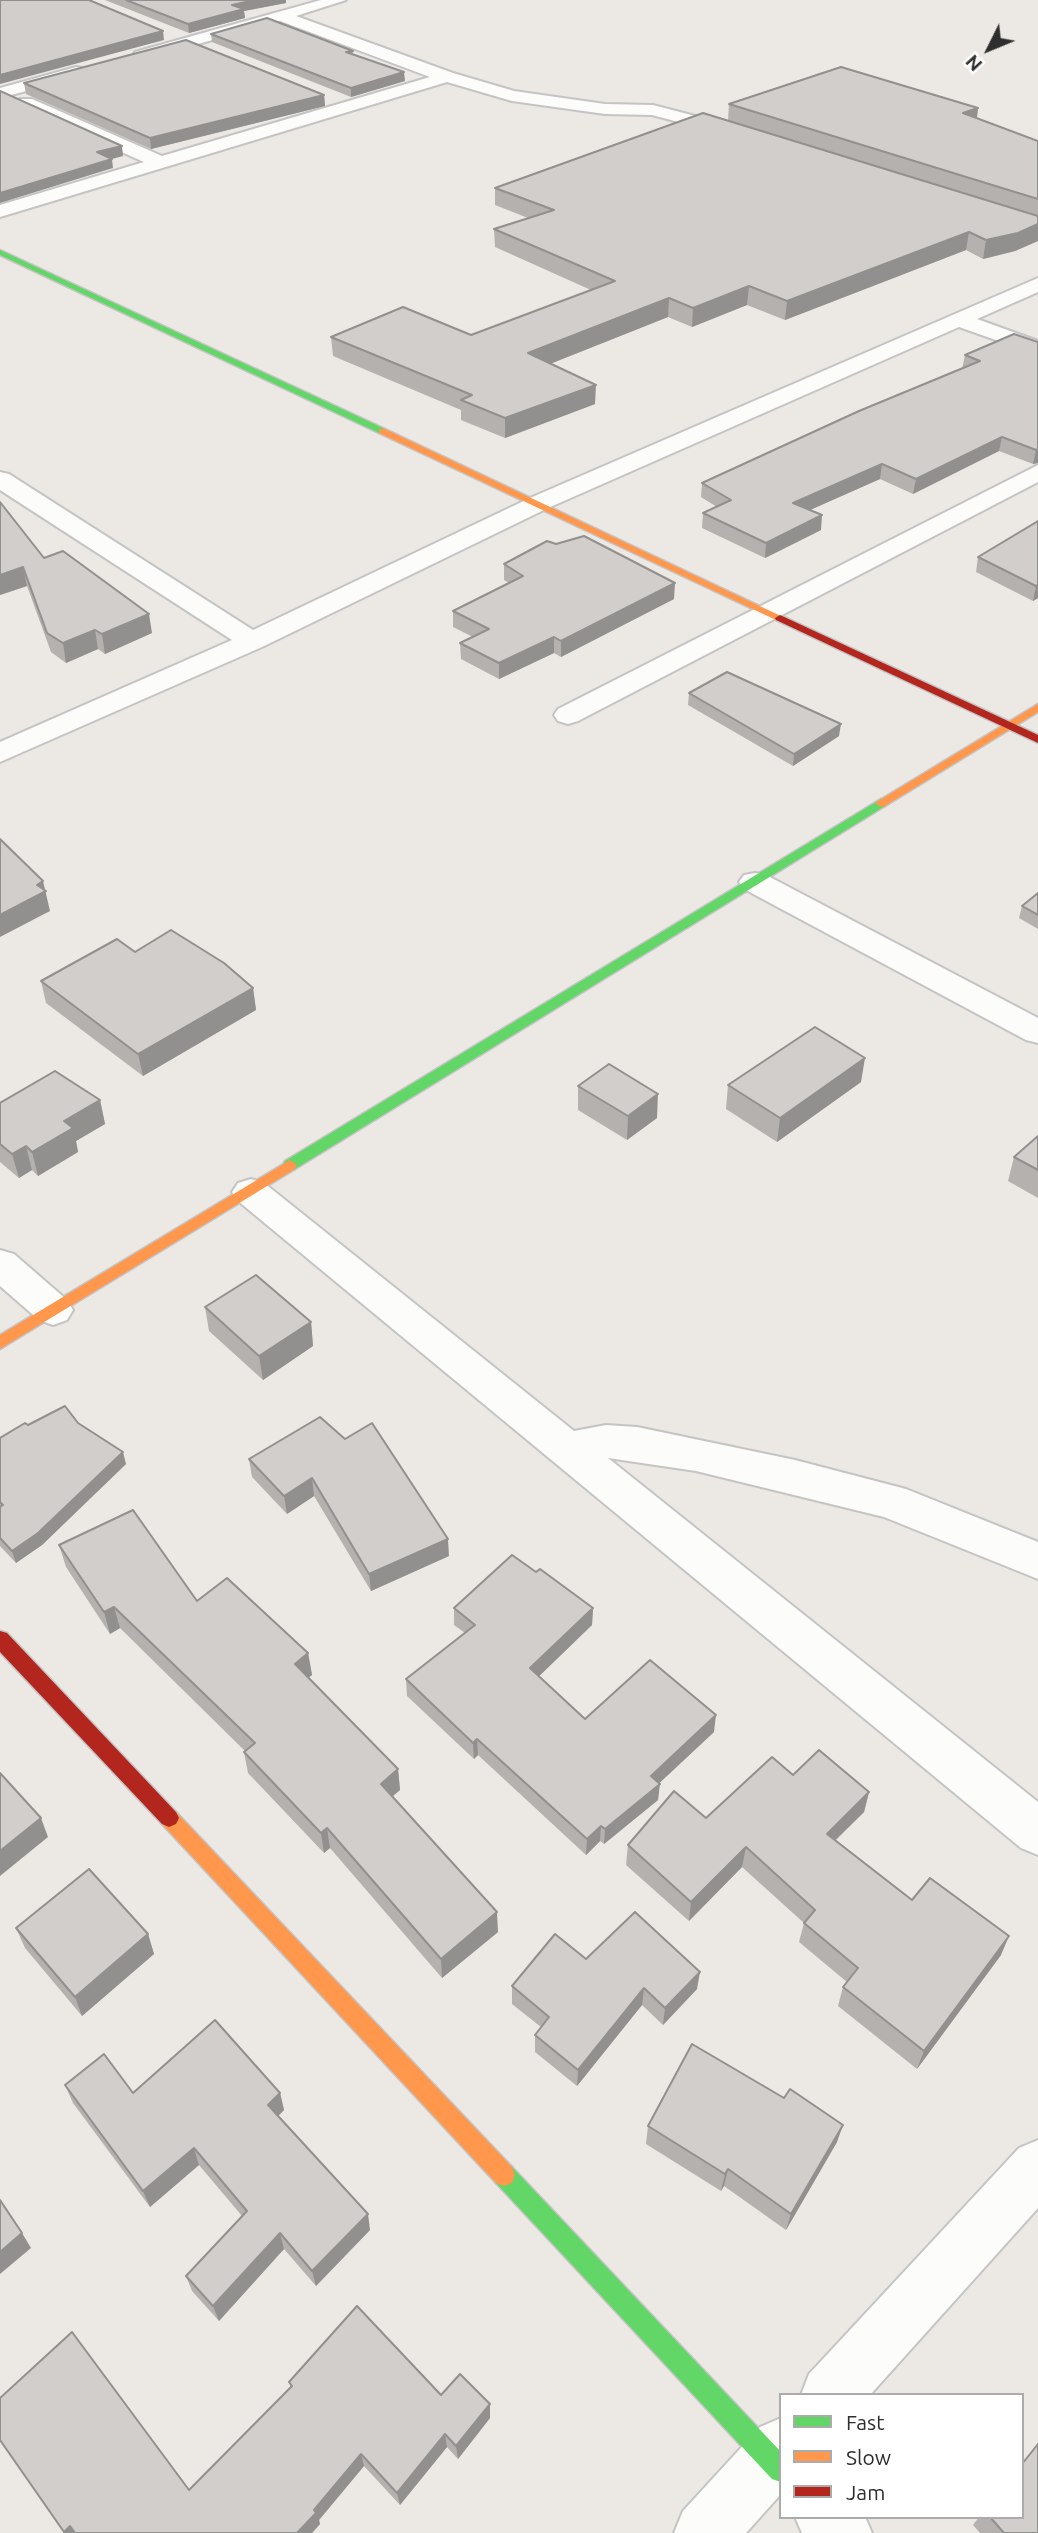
<!DOCTYPE html>
<style>
body{margin:0}
#map{position:relative;width:1038px;height:2533px;overflow:hidden;background:#ece8e4;font-family:Ubuntu,sans-serif}
canvas{display:block}
.legend{position:absolute;left:779px;top:2393px;width:245px;height:126px;box-sizing:border-box;background:#fff;border:2px solid #ababab;margin:0;padding:9px 12px;list-style:none;font-size:21px;color:#2e2e2e}
.legend li{display:flex;align-items:center;gap:14px;height:35px}
.legend b{width:35px;border:2px solid #ababab}
.north{position:absolute;left:954px;top:14px;width:70px;height:70px;-webkit-text-stroke:5px #fff;paint-order:stroke;rotate:227deg;font-size:19px;font-weight:700;line-height:28px;text-align:center;color:#2e2e2e}
.north::after{content:'';display:block;margin:auto;width:24px;height:32px;background:#2e2e2e;clip-path:polygon(50% 0,100% 100%,50% 72%,0 100%)}
</style>
<div id="map">
<canvas width="1038" height="2533"></canvas>
<ul class="legend">
<li><b style="height:9px;background:#63d668"></b>Fast</li>
<li><b style="height:9px;background:#ff974d"></b>Slow</li>
<li><b style="height:9px;background:#b3261e"></b>Jam</li>
</ul>
<div class="north">N</div>
</div>
<script>
const ctx = document.querySelector('canvas').getContext('2d');
ctx.lineJoin = 'round';
function shape(rows) {
  const path = new Path2D();
  for (const r of rows) {
    path.moveTo(r[0], r[1]);
    for (let i = 2; i < r.length; i += 2) path.lineTo(r[i], r[i + 1]);
  }
  return path;
}
function stroke(path, color, width, dash) {
  ctx.strokeStyle = color;
  ctx.lineWidth = width;
  ctx.lineCap = dash ? 'butt' : 'round';
  ctx.setLineDash(dash || []);
  ctx.stroke(path);
}
function paint(path, color) {
  ctx.fillStyle = color;
  ctx.fill(path, 'evenodd');
}
const street = shape([
 [321,0,346,0,296,16,453,73,514,91,605,104,653,105,745,129,748,133,739,138,652,115,605,114,512,101,447,82,0,217,0,205,144,162,20,107,17,103,20,99,32,99,162,156,430,77,280,21,141,60,133,55,135,52,321,0],
 [76,67,82,68,84,72,82,76,0,98,0,88,76,67],
 [1038,278,1038,292,977,319,1038,341,1038,355,959,327,548,508,262,647,0,762,0,742,232,640,0,490,0,472,9,474,253,630,530,498,1038,278],
 [1038,465,1038,482,578,721,568,724,558,721,554,715,558,709,1038,465],
 [755,873,766,875,1038,1018,1038,1043,1026,1040,744,889,739,882,744,875,755,873],
 [251,1179,264,1183,574,1431,606,1425,637,1427,795,1460,906,1489,1038,1542,1038,1579,884,1517,696,1471,608,1458,1038,1802,1038,1855,1021,1848,238,1201,232,1192,238,1183,251,1179],
 [0,1250,14,1254,67,1300,73,1310,67,1320,53,1325,39,1320,0,1286,0,1250],
 [1038,2140,1038,2208,870,2395,801,2395,809,2374,1019,2148,1038,2140],
 [781,2418,781,2494,746,2533,674,2533,683,2511,760,2427,781,2418],
 [795,2517,865,2517,872,2533,802,2533,795,2517]
]);
const fast = shape([
 [0,250,385,429,387,431,379,433,0,255,0,250],
 [881,799,885,800,885,806,295,1169,285,1169,283,1165,285,1161,881,799],
 [504,2164,512,2167,781,2452,781,2482,772,2479,496,2183,493,2175,496,2167,504,2164]
]);
const slow = shape([
 [379,429,385,429,785,618,776,620,379,433,379,429],
 [1038,704,1038,712,885,806,881,807,875,803,1038,704],
 [290,1160,297,1165,295,1169,0,1349,0,1335,290,1160],
 [169,1809,176,1812,512,2167,515,2175,512,2183,504,2186,496,2183,162,1824,159,1818,162,1812,169,1809]
]);
const jam = shape([
 [780,615,1038,735,1038,743,776,620,775,618,780,615],
 [0,1631,7,1633,176,1812,179,1818,176,1824,169,1827,162,1824,0,1652,0,1631]
]);
const wall = shape([
 [105,0,286,0,286,3,244,11,245,18,189,33],
 [211,34,353,51,353,55,405,81,351,97,212,42],
 [24,83,324,95,325,106,151,149,26,94],
 [729,104,978,108,977,118,1038,141,1038,241,1015,251,983,259,966,250,785,320,747,305,692,327,668,317,550,364,595,404,505,438,461,420,461,410,333,356,331,337,471,335,591,290,495,247,494,229,528,218,495,205,495,188,728,121],
 [1038,342,1038,463,1033,464,999,451,913,494,880,479,810,510,821,530,765,558,702,528,703,513,717,507,701,497,702,483,962,369,965,355],
 [0,502,44,558,152,633,105,654,98,649,66,663,51,652,27,586,0,595],
 [1038,521,1038,598,1033,601,976,572,978,557],
 [504,564,674,599,561,657,554,653,499,679,461,659,460,643,473,637,453,627,453,611,509,583,504,580],
 [689,693,839,736,793,766,688,705],
 [1038,893,1038,929,1019,918,1022,906],
 [135,952,253,988,256,1010,143,1076,46,1003,41,981],
 [861,1082,777,1142,726,1109,728,1085],
 [578,1086,657,1118,627,1140,578,1110],
 [100,1100,105,1124,76,1141,78,1152,38,1176,32,1170,19,1178,0,1162,0,1103],
 [1038,1136,1038,1198,1008,1181,1014,1157],
 [205,1307,311,1322,313,1346,263,1380,209,1331],
 [78,1423,126,1464,42,1545,16,1563,0,1546,0,1438,28,1425],
 [345,1439,449,1556,371,1591,314,1496,287,1514,252,1477,249,1459],
 [59,1545,197,1601,308,1653,312,1675,308,1678,398,1769,400,1790,392,1797,498,1932,442,1978,330,1848,324,1853,248,1773,244,1752,245,1751,120,1628,110,1634,66,1567],
 [536,1572,593,1608,592,1625,539,1676,585,1719,714,1732,659,1783,658,1800,604,1844,600,1841,586,1855,478,1755,474,1759,407,1696,406,1679,465,1633,454,1625,454,1608],
 [793,1775,869,1792,864,1812,836,1840,912,1900,1001,1955,917,2069,838,2006,843,1987,847,1982,799,1942,804,1923,742,1867,689,1921,626,1865,628,1845,706,1818],
 [16,1928,148,1934,154,1954,82,2016,25,1948],
 [586,1959,697,1989,663,2025,642,2005,577,2086,535,2052,535,2035,541,2027,512,2004,512,1986],
 [65,2085,133,2093,280,2093,284,2110,278,2116,370,2230,316,2286,284,2249,219,2321,192,2291,186,2276,242,2216,199,2165,150,2207,73,2103],
 [648,2126,837,2142,786,2230,724,2186,721,2191,646,2144],
 [289,2382,441,2395,490,2418,458,2459,447,2447,400,2505,364,2466,319,2520,320,2524,312,2533,64,2533,0,2440,189,2490,291,2388],
 [979,2517,1022,2517,1038,2533,980,2533,973,2525]
]);
const shadedWall = shape([
 [255,0,286,0,286,3,244,11,245,18,189,33,188,24,232,5],
 [163,31,164,40,0,84,0,75],
 [404,72,405,81,351,97,351,88],
 [324,95,325,106,151,149,150,138],
 [978,108,976,125,963,113],
 [122,146,123,156,112,159,113,168,0,203,0,193,97,152],
 [1038,224,1038,241,1015,251,983,259,986,240],
 [969,232,966,250,785,320,787,301],
 [749,286,747,305,692,327,693,308],
 [669,298,668,317,527,373,528,353],
 [596,385,595,404,505,438,505,418],
 [1002,437,999,451,913,494,916,479],
 [1038,449,1038,463,1033,464,1036,450],
 [882,464,880,479,792,518,793,503],
 [822,515,821,530,765,558,766,543],
 [23,567,27,586,0,595,0,575],
 [675,583,674,599,561,657,561,641],
 [1038,585,1038,598,1033,601,1036,586],
 [149,614,152,633,105,654,102,634],
 [95,630,98,649,66,663,63,643],
 [554,637,554,653,499,679,499,663],
 [841,724,839,736,793,766,794,754],
 [43,881,50,911,0,937,0,915,37,885],
 [253,988,256,1010,143,1076,138,1054],
 [865,1058,861,1082,777,1142,780,1118],
 [658,1094,657,1118,627,1140,628,1116],
 [100,1100,105,1124,76,1141,78,1152,38,1176,32,1152,64,1121],
 [26,1146,32,1170,19,1178,12,1154],
 [311,1322,313,1346,263,1380,259,1356],
 [123,1452,126,1464,42,1545,16,1563,12,1551],
 [312,1478,314,1496,287,1514,284,1496],
 [448,1539,449,1556,371,1591,369,1574],
 [114,1607,120,1628,110,1634,104,1612],
 [593,1608,592,1625,530,1685,530,1668],
 [308,1653,312,1675,298,1686,295,1664],
 [716,1715,714,1732,652,1790,660,1784,658,1800,604,1844,605,1829,651,1776],
 [477,1739,478,1755,474,1759,473,1743],
 [398,1769,400,1790,383,1804,381,1784],
 [869,1792,864,1812,822,1853,827,1834],
 [41,1818,48,1837,0,1876,0,1851],
 [601,1826,600,1841,586,1855,587,1839],
 [327,1828,330,1848,324,1853,321,1833],
 [746,1847,742,1867,689,1921,691,1902],
 [497,1912,498,1932,442,1978,441,1959],
 [148,1934,154,1954,82,2016,75,1997],
 [1009,1936,1001,1955,917,2069,924,2051],
 [700,1972,697,1989,663,2025,665,2008],
 [644,1988,642,2005,577,2086,578,2070],
 [280,2093,284,2110,272,2122,268,2105],
 [843,2125,837,2142,786,2230,791,2214],
 [194,2148,199,2165,150,2207,143,2191],
 [728,2169,724,2186,721,2191,725,2174],
 [368,2214,370,2230,316,2286,312,2271],
 [22,2233,31,2248,0,2274,0,2252],
 [280,2233,284,2249,219,2321,213,2306],
 [490,2404,490,2418,458,2459,456,2446],
 [445,2434,447,2447,400,2505,397,2493],
 [361,2454,364,2466,319,2520,320,2524,312,2533,297,2533,314,2510],
 [70,2526,75,2533,64,2533,64,2532]
]);
const building = shape([
 [0,0,89,0,163,31,0,75,0,0],
 [126,0,255,0,232,5,244,9,188,24,126,0],
 [267,18,353,51,346,52,404,72,351,88,211,34,267,18],
 [186,40,324,95,150,138,24,83,186,40],
 [841,67,978,108,963,113,1038,141,1038,199,729,104,841,67],
 [0,91,122,146,97,152,112,159,0,193,0,91],
 [703,113,1038,216,1038,224,1018,233,986,240,969,232,787,301,749,286,693,308,669,298,528,353,596,385,505,418,461,400,472,395,331,337,403,307,471,335,615,281,494,229,554,210,495,188,703,113],
 [1014,334,1038,342,1038,449,1036,450,1002,437,916,479,882,464,793,503,822,515,766,543,703,513,731,500,702,483,859,411,980,361,965,355,1014,334],
 [0,502,44,558,63,551,149,614,102,634,95,630,63,643,47,633,23,567,0,575,0,502],
 [1038,521,1038,585,1036,586,978,557,1038,521],
 [584,536,675,583,561,641,554,637,499,663,460,643,489,629,453,611,523,576,504,564,547,541,556,544,584,536],
 [727,672,841,724,794,754,689,693,727,672],
 [0,839,43,881,37,885,46,891,0,915,0,839],
 [1038,893,1038,915,1022,906,1038,893],
 [171,930,224,963,253,988,138,1054,41,981,117,939,135,952,171,930],
 [815,1027,865,1058,780,1118,728,1085,815,1027],
 [609,1064,658,1094,628,1116,578,1086,609,1064],
 [55,1071,100,1100,64,1121,73,1128,32,1152,26,1146,12,1154,0,1144,0,1103,55,1071],
 [1038,1136,1038,1170,1014,1157,1038,1136],
 [256,1275,311,1322,259,1356,205,1307,256,1275],
 [65,1406,78,1423,123,1452,38,1533,12,1551,0,1538,0,1507,3,1505,0,1502,0,1438,25,1423,28,1425,65,1406],
 [320,1417,345,1439,372,1423,448,1539,369,1574,312,1478,284,1496,249,1459,320,1417],
 [133,1510,197,1601,227,1578,308,1653,295,1664,398,1769,381,1784,497,1912,441,1959,327,1828,321,1833,244,1752,255,1743,114,1607,104,1612,59,1545,133,1510],
 [512,1555,536,1572,540,1569,593,1608,530,1668,585,1719,650,1660,716,1715,651,1776,660,1784,605,1829,601,1826,587,1839,477,1739,473,1743,406,1679,475,1625,454,1608,512,1555],
 [819,1750,869,1792,827,1834,912,1900,930,1878,1009,1936,924,2051,843,1987,858,1968,804,1923,815,1910,746,1847,691,1902,628,1845,674,1791,706,1818,772,1757,793,1775,819,1750],
 [0,1773,41,1818,0,1851,0,1773],
 [89,1869,148,1934,75,1997,16,1928,89,1869],
 [635,1912,700,1972,665,2008,644,1988,578,2070,535,2035,549,2017,512,1986,555,1934,586,1959,635,1912],
 [215,2020,280,2093,268,2105,368,2214,312,2271,280,2233,213,2306,186,2276,247,2211,194,2148,143,2191,65,2085,104,2054,133,2093,215,2020],
 [692,2044,784,2098,790,2089,843,2125,791,2214,728,2169,725,2174,648,2126,692,2044],
 [0,2200,22,2233,0,2252,0,2200],
 [357,2306,441,2395,460,2374,490,2404,456,2446,445,2434,397,2493,361,2454,314,2510,316,2513,297,2533,75,2533,70,2526,64,2532,0,2440,0,2398,72,2332,189,2490,292,2386,289,2382,357,2306],
 [1038,2444,1038,2533,1004,2533,990,2517,1022,2517,1022,2464,1038,2444]
]);
stroke(street, '#c5c4c5', 4);
stroke(fast, '#c5c4c5', 3);
stroke(slow, '#c5c4c5', 3);
stroke(jam, '#c5c4c5', 3);
paint(street, '#fcfcfb');
paint(fast, '#63d668');
paint(slow, '#ff974d');
paint(jam, '#b3261e');
paint(wall, '#b4b1af');
paint(shadedWall, '#92908e');
paint(building, '#d1cecb');
stroke(building, '#92908e', 2);
</script>
